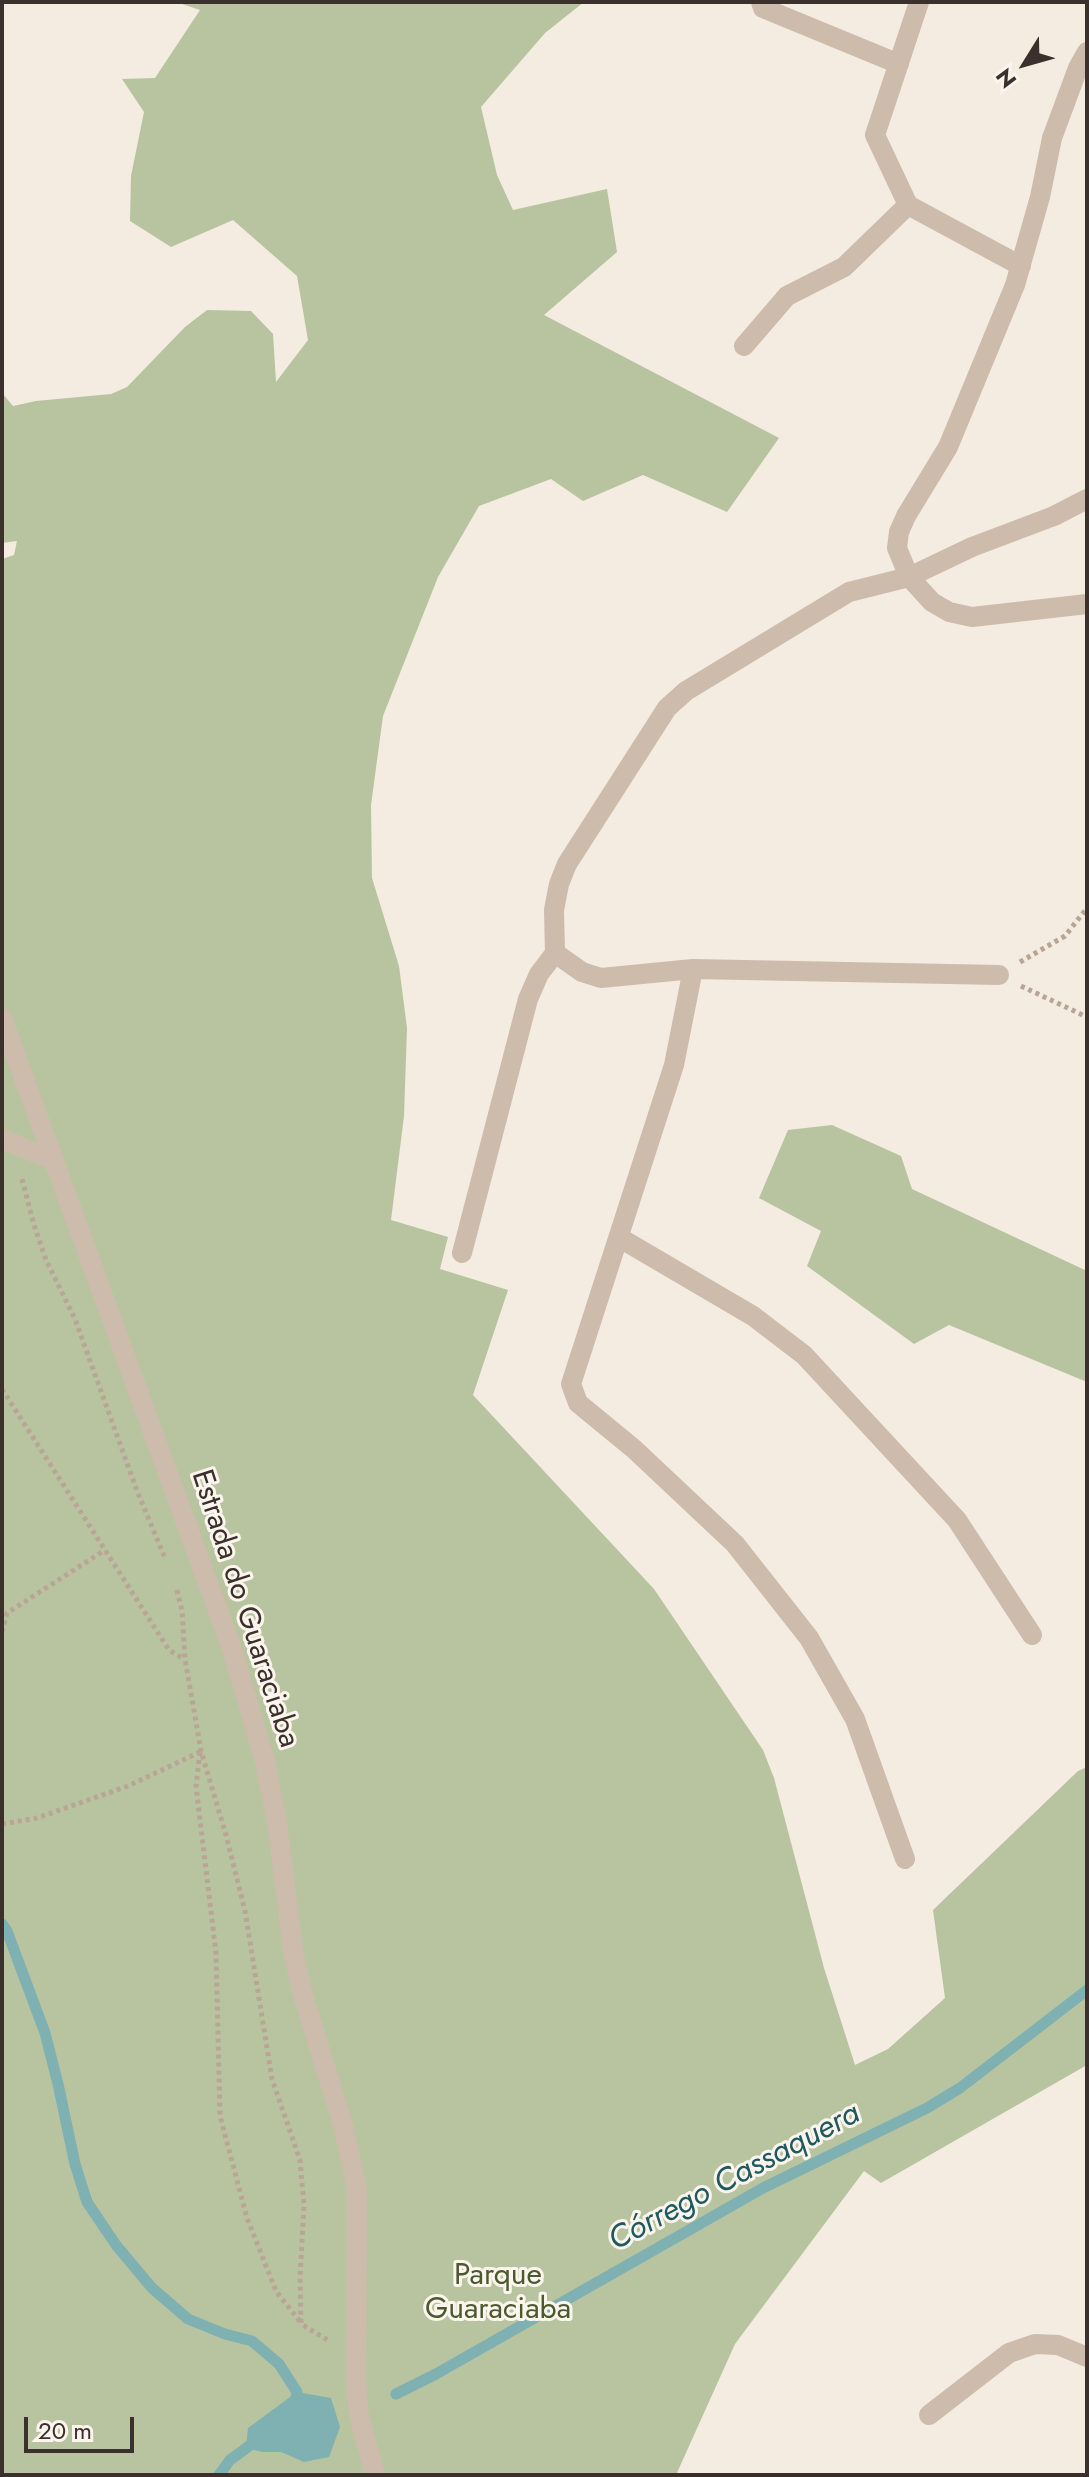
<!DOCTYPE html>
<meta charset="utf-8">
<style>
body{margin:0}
#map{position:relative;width:1089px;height:2477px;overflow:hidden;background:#f4ebe1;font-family:Jost,sans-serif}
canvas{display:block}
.frame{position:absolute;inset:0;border:4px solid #3b302b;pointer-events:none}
.north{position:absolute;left:985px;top:24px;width:80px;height:80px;-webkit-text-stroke:6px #fbf5ee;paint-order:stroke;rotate:233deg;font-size:22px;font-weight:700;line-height:32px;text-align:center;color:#3b302b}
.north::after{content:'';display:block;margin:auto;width:28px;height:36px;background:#3b302b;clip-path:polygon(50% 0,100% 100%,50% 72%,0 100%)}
.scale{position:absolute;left:24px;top:2417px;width:110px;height:36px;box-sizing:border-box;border:4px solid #3b302b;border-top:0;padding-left:10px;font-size:24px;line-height:28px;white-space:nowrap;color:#3b302b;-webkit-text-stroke:6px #fbf5ee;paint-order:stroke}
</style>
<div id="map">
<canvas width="1089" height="2477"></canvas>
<div class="frame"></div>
<div class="north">N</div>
<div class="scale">20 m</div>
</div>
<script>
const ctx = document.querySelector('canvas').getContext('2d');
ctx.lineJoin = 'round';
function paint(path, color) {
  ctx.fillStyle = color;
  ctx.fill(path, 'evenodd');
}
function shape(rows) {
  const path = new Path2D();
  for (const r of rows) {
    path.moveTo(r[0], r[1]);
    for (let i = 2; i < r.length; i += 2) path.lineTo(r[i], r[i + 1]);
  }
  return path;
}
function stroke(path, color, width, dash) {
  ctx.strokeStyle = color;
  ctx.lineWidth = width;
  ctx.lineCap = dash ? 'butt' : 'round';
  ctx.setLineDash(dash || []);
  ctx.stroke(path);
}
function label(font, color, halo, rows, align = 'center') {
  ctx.font = font + ' Jost,sans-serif';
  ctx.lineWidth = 6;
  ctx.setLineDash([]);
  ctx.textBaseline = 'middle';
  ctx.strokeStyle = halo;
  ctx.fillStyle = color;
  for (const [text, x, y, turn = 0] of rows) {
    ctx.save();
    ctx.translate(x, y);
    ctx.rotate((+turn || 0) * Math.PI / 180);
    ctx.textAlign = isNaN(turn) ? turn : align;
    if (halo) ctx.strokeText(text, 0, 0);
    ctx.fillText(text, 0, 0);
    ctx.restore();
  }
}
const green = shape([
 [176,2,584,2,545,33,481,107,497,175,513,210,607,189,617,252,544,315,779,438,727,512,643,475,583,501,551,479,479,506,438,577,383,716,371,805,372,878,399,966,407,1028,404,1116,391,1220,448,1237,440,1269,508,1290,473,1395,654,1589,763,1750,774,1778,824,1968,855,2065,888,2049,945,1998,933,1910,1078,1771,1087,1767,1087,2065,881,2183,864,2171,735,2344,676,2475,2,2475,2,559,14,555,17,541,2,543,2,393,13,406,36,401,111,394,127,387,185,327,207,310,251,311,273,334,276,382,308,340,297,276,233,220,171,247,130,221,131,176,144,112,122,79,155,78,200,10],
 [832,1125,901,1156,912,1189,1087,1271,1087,1382,949,1325,914,1344,807,1266,821,1231,759,1198,788,1130]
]);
const water = shape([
 [297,2392,331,2398,340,2427,329,2457,304,2462,281,2452,262,2452,246,2448,248,2428]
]);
const stream = shape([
 [2,1924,7,1931,45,2033,58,2084,75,2164,87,2202,116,2245,152,2288,188,2319,225,2334,252,2341,279,2364,297,2392,294,2407],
 [396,2394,436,2374,763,2188,927,2108,960,2088,1087,1990],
 [219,2475,230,2460,256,2441]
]);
const path = shape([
 [1020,962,1065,936,1087,908],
 [1021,986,1087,1017],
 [22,1179,34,1225,46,1260,75,1319,137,1491,165,1558],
 [2,1389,169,1650,184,1659],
 [177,1590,182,1611,185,1659,201,1751,226,1835,245,1911,272,2079,300,2160,304,2205,300,2278,301,2324,329,2341],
 [2,1632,7,1613,105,1550],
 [200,1752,196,1786,216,1953,220,2116,247,2218,276,2291,301,2323],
 [2,1824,37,1818,128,1786,200,1752]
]);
const minor = shape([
 [761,2,763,8,899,64],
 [919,2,875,135,908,205,1021,266],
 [1087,52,1078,68,1052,138,1040,197,1015,285,948,447,906,516,899,532,897,548,909,577,932,602,949,612,972,617,1087,604],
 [744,346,787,296,844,267,908,205],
 [555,953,582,972,601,978,693,969,999,975],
 [693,969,674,1065,571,1384,578,1403,634,1449,735,1544,809,1638,855,1719,905,1859],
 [2,1018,233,1652,265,1762,277,1823,293,1950,301,1988,344,2129,357,2190,356,2389,359,2415,375,2475],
 [2,1139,53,1160],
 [620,1238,753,1316,804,1355,957,1520,1032,1635],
 [462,1253,528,999,539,974,555,953,554,910,559,884,567,864,667,708,686,691,849,592,909,577,972,547,1054,516,1087,499],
 [929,2415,1009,2353,1035,2344,1058,2345,1087,2357]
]);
const streetNames = [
 ["Estrada do Guaraciaba",244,1609,72]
];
const parkNames = [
 ["Parque",498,2277],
 ["Guaraciaba",498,2311]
];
const waterNames = [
 ["Córrego Cassaquera",735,2178,-28]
];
paint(green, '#b8c4a0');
paint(water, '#7fb0b2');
stroke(stream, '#7fb0b2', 11);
stroke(path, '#b9a596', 5, [4, 4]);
stroke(minor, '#cdbbac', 20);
label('30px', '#3b302b', '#fbf5ee', streetNames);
label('30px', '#4a5a2e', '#fbf5ee', parkNames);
label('italic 32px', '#1f5a5e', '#fbf5ee', waterNames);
</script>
